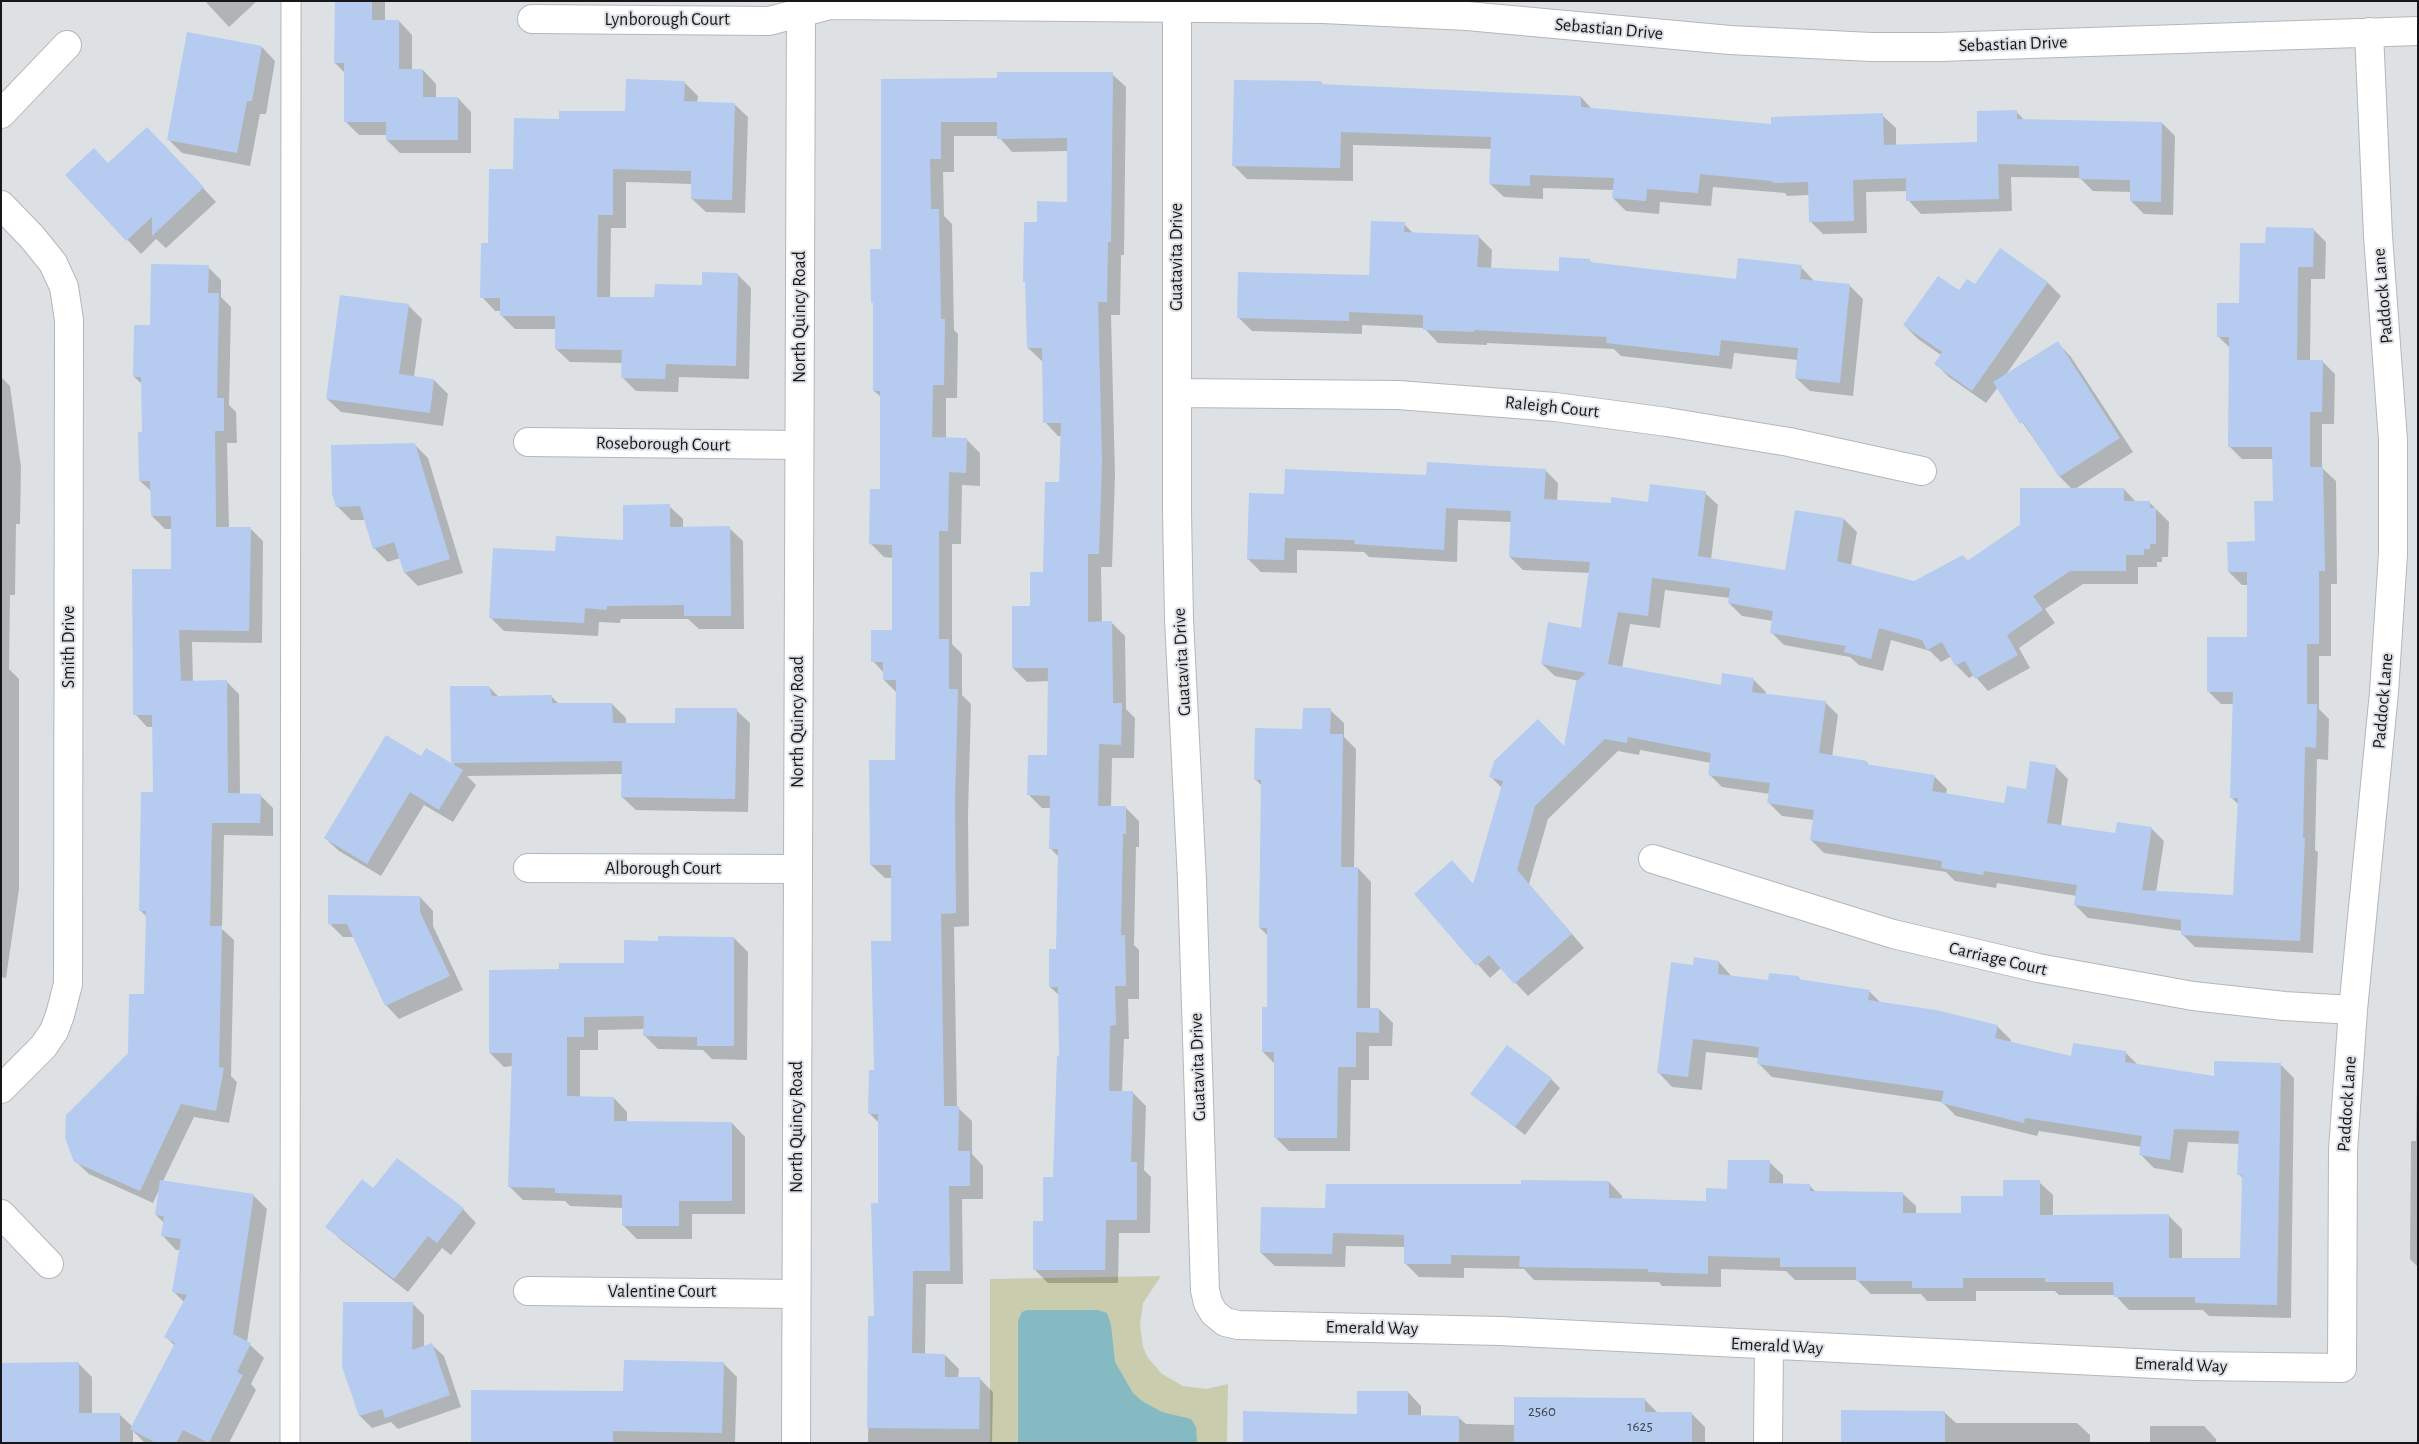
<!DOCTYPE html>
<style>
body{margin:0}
#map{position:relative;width:2419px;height:1444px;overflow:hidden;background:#dee1e4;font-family:"Alegreya Sans",sans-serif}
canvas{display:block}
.frame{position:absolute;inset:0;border:2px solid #171719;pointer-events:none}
</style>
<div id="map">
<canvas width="2419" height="1444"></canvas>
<div class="frame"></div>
</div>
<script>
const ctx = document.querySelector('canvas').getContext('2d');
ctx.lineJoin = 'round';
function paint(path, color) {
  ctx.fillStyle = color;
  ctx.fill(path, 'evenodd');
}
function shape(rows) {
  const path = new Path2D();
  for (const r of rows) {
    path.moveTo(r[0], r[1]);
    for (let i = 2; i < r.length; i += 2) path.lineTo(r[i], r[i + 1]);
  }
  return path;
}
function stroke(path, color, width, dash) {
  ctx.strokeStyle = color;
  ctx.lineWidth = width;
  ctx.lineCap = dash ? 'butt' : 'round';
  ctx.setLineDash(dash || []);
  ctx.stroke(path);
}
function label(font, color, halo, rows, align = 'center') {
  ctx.font = font + ' "Alegreya Sans",sans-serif';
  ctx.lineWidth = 4;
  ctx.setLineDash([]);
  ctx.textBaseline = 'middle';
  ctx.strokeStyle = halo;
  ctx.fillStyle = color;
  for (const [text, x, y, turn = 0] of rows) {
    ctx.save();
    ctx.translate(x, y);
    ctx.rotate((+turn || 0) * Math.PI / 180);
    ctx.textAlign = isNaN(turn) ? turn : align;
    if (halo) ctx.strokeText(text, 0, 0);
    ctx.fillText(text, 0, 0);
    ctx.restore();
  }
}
const green = shape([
 [1161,1276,1143,1303,1140,1325,1143,1347,1148,1358,1162,1374,1183,1386,1206,1389,1228,1384,1227,1443,990,1443,990,1279]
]);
const water = shape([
 [1027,1310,1098,1310,1107,1313,1111,1325,1115,1362,1133,1393,1142,1401,1162,1412,1191,1419,1196,1427,1197,1443,1018,1443,1018,1321,1022,1312]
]);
const shadow = shape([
 [205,1,257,1,229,27],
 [336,1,385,1,385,21,399,21,412,35,412,70,423,70,436,84,436,98,458,98,471,112,471,153,400,153,387,140,387,135,359,135,345,121,345,73,335,63],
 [262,47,275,61,266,114,260,114,250,166,182,153,168,139],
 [1112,74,1126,87,1124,255,1121,255,1120,315,1111,315,1115,476,1112,567,1101,567,1102,623,1112,623,1125,636,1126,709,1135,718,1134,758,1112,758,1111,807,1126,808,1139,821,1139,847,1136,847,1134,945,1139,950,1139,999,1128,999,1129,1039,1124,1039,1122,1092,1132,1092,1146,1106,1144,1170,1151,1177,1150,1233,1119,1233,1118,1283,1048,1283,1034,1269,1055,1178,1060,1058,1059,995,1050,987,1057,951,1059,857,1051,849,1051,808,1042,808,1029,795,1048,756,1049,681,1027,682,1013,668,1044,573,1060,484,1062,436,1058,436,1045,422,1043,362,1028,348,1026,283,1024,281,1039,224,1069,203,1068,151,1012,152,998,136,954,136,954,172,943,172,944,216,952,224,954,330,958,334,957,398,946,398,946,439,966,439,980,453,980,486,962,485,961,544,952,544,952,644,962,654,962,695,971,704,968,815,969,926,954,927,957,1107,972,1121,972,1154,983,1166,983,1199,962,1199,963,1284,926,1284,925,1355,945,1355,959,1369,958,1378,979,1378,993,1392,992,1443,868,1443,870,1317,876,1318,880,1124,870,1114,893,942,892,878,885,878,871,865,896,761,897,693,884,680,884,673,873,661,893,631,893,558,884,557,871,544,881,491,881,397,874,391,875,305,872,302,883,250,883,80,998,79],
 [684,82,698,96,697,103,734,104,748,117,745,213,706,212,692,199,692,184,626,182,626,228,611,228,610,299,656,299,737,274,751,288,749,379,679,377,678,392,636,391,623,378,623,363,570,362,556,349,556,329,515,329,501,315,501,311,495,311,482,297,490,244,514,171,560,120,626,113],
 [1321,82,1324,86,1581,97,1592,109,1772,125,1882,115,1896,128,1896,146,1978,144,2016,111,2025,121,2162,123,2175,136,2173,215,2144,214,2131,201,2131,192,2093,191,2080,178,2011,177,2012,211,1921,214,1908,200,1907,191,1866,192,1867,233,1823,234,1810,221,1809,195,1787,196,1785,193,1713,187,1711,206,1660,202,1659,214,1626,211,1613,198,1614,190,1543,188,1543,199,1504,197,1490,184,1492,149,1353,145,1353,181,1247,179,1234,166],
 [161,142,216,202,166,248,156,239,141,254,66,175,108,165],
 [1404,224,1414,234,1478,236,1492,250,1491,269,1560,273,1589,260,1593,264,1737,280,1801,267,1815,282,1850,286,1863,299,1853,396,1810,391,1796,378,1798,360,1734,353,1732,369,1621,356,1614,349,1487,343,1487,345,1438,343,1424,328,1362,325,1362,334,1252,331,1238,317,1370,276],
 [2313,229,2326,242,2325,279,2311,279,2310,361,2322,361,2335,374,2334,424,2322,424,2322,468,2336,481,2337,584,2331,584,2331,656,2319,656,2319,709,2329,719,2328,760,2317,759,2315,850,2318,852,2313,953,2195,947,2182,934,2182,931,2088,918,2075,905,2077,896,1997,883,1996,888,1955,881,1946,872,1824,853,1811,840,1814,820,1782,816,1769,803,1770,794,1722,787,1709,774,1711,763,1640,750,1639,755,1618,751,1548,819,1529,884,1584,948,1528,996,1501,968,1490,978,1416,894,1452,862,1474,885,1502,788,1491,777,1565,748,1579,681,1555,676,1542,664,1582,629,1590,573,1523,570,1510,557,1512,522,1458,520,1457,562,1369,557,1364,552,1297,550,1297,573,1261,572,1248,559,1286,495,1427,476,1545,470,1558,483,1557,501,1612,504,1649,503,1705,493,1718,505,1711,559,1786,571,1844,519,1857,532,1851,566,1915,582,1963,556,1968,561,2072,489,2060,477,1998,387,1986,403,1949,377,1935,363,1941,355,1918,339,1904,325,1959,292,1975,286,2000,249,2048,283,2061,296,2005,376,2058,343,2071,357,2133,452,2075,489,2124,489,2136,502,2149,502,2169,522,2168,557,2162,557,2162,562,2157,562,2157,567,2138,567,2138,584,2083,584,2045,609,2055,623,2019,648,2030,668,1988,691,1974,675,1969,678,1956,665,1952,656,1941,662,1930,651,1891,640,1883,671,1859,665,1850,657,1784,645,1771,632,1773,621,1742,616,1729,603,1730,598,1665,590,1660,628,1630,624,1622,668,1722,686,1753,679,1766,692,1765,695,1825,702,1838,715,1832,757,1866,762,1870,766,1934,776,1947,789,1946,795,2005,804,2027,791,2056,767,2068,779,2061,826,2116,835,2151,828,2164,841,2156,892,2235,896,2239,805,2231,797,2234,704,2221,704,2208,691,2248,638,2248,585,2242,585,2229,572,2256,542,2274,502,2273,459,2242,459,2229,446,2230,348,2218,336,2240,304,2267,245],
 [208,267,221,280,221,297,231,307,229,405,236,412,237,443,227,443,229,528,250,528,263,541,262,643,192,642,193,682,226,681,239,694,240,794,260,795,273,808,273,836,224,835,222,929,234,940,231,1076,237,1082,229,1123,194,1117,163,1181,253,1195,267,1209,247,1342,264,1358,251,1384,256,1390,229,1443,145,1443,133,1431,133,1443,1,1443,78,1363,92,1377,92,1414,119,1414,133,1427,175,1346,166,1337,184,1302,174,1292,180,1250,176,1250,163,1236,164,1223,156,1215,159,1190,153,1203,89,1174,75,1161,129,1054,146,995,147,917,140,910,154,793,154,727,147,727,135,714,172,570,172,529,165,529,152,516,152,492,140,481,143,433,143,385,134,377,151,327],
 [408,305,422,319,414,377,434,380,448,394,443,426,341,412,327,399],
 [1,377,10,386,21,467,20,524,16,524,15,595,10,595,9,669,19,679,19,889,6,978,1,977],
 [414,444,428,458,463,573,418,586,405,573,400,558,388,562,374,548,365,520,351,520,337,506],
 [669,506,683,519,683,528,729,528,743,541,744,629,699,629,688,619,621,619,620,623,599,622,598,636,504,631,490,617,556,552,625,541],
 [489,687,499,697,552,697,560,705,612,704,626,718,626,724,676,725,736,710,750,723,748,812,636,810,622,797,623,774,467,776,476,785,453,822,424,805,381,876,339,851,325,838,422,758,456,767,452,762],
 [1330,710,1344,723,1344,737,1356,749,1354,868,1358,868,1371,882,1370,1009,1379,1009,1393,1023,1392,1046,1369,1046,1369,1080,1351,1080,1350,1151,1289,1151,1275,1137,1275,1064,1263,1052,1268,1008,1268,936,1260,928,1262,786,1256,780,1304,731],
 [420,897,433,911,433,926,463,990,399,1019,386,1005,354,937,343,937,330,924],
 [734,938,748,952,747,1060,712,1059,703,1050,658,1049,645,1036,645,1029,598,1030,598,1050,580,1050,580,1097,614,1098,627,1112,627,1123,732,1123,745,1137,745,1214,692,1214,692,1239,637,1239,623,1225,623,1208,570,1206,565,1201,523,1200,510,1187,512,1066,504,1067,490,1053,560,971,625,964,660,942],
 [1719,962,1732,977,1769,981,1798,977,1802,981,1869,991,1881,1003,1997,1026,2011,1040,2010,1043,2072,1058,2126,1053,2138,1065,2215,1077,2280,1064,2294,1078,2291,1318,2209,1316,2203,1310,2129,1310,2115,1295,2059,1295,2055,1291,1976,1291,1976,1301,1927,1301,1921,1294,1871,1294,1857,1280,1795,1280,1786,1271,1721,1269,1721,1287,1662,1286,1659,1282,1534,1280,1524,1269,1464,1268,1464,1278,1419,1277,1405,1263,1405,1247,1346,1246,1345,1267,1275,1266,1261,1253,1326,1210,1522,1185,1609,1182,1622,1196,1622,1200,1707,1202,1729,1190,1769,1162,1783,1175,1783,1185,1809,1185,1816,1192,1902,1193,1916,1206,1916,1214,1962,1214,2039,1182,2053,1195,2053,1216,2168,1215,2182,1229,2182,1259,2242,1260,2243,1179,2239,1174,2240,1144,2188,1142,2183,1173,2154,1168,2140,1154,2142,1147,2039,1131,2037,1136,1956,1116,1942,1102,1772,1077,1758,1063,1759,1058,1706,1052,1702,1090,1672,1087,1659,1073,1694,966],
 [2417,1075,2418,1075,2418,1267,2410,1259,2411,1141,2416,1141],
 [1551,1079,1560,1088,1525,1135,1472,1094],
 [374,1190,463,1209,476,1223,451,1255,442,1248,408,1292,341,1240,327,1227],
 [412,1303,424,1315,424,1347,432,1345,444,1356,461,1407,398,1429,391,1422,372,1428,360,1416,343,1367],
 [723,1363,737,1377,735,1443,472,1443,624,1392],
 [1408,1392,1421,1406,1421,1417,1458,1417,1466,1424,1515,1425,1644,1399,1658,1413,1691,1413,1705,1427,1705,1443,1244,1443,1359,1415],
 [1944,1412,1956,1423,2077,1423,2090,1435,2090,1443,1842,1443],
 [2150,1426,2204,1426,2216,1439,2216,1443,2150,1443]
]);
const building = shape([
 [335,1,372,1,372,20,399,20,399,69,423,69,423,97,458,97,458,140,386,140,386,122,344,122,344,63,334,63],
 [187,32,262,46,252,101,247,101,237,153,167,140],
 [997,72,1113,72,1111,242,1108,242,1107,302,1098,302,1102,461,1099,554,1088,554,1088,622,1112,621,1113,703,1122,703,1121,745,1099,744,1098,806,1126,806,1126,834,1123,834,1121,935,1125,935,1126,986,1115,986,1116,1025,1110,1026,1109,1091,1133,1091,1131,1162,1137,1162,1137,1220,1106,1220,1105,1270,1033,1270,1033,1221,1043,1221,1043,1177,1053,1177,1057,1056,1059,1056,1058,987,1049,987,1049,949,1056,949,1058,849,1049,849,1050,796,1027,795,1028,755,1047,755,1048,668,1012,668,1012,606,1030,606,1030,572,1043,572,1045,482,1059,482,1061,423,1043,423,1042,348,1027,348,1025,282,1023,282,1024,222,1037,222,1037,201,1067,202,1067,138,997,139,997,122,941,122,941,159,930,159,931,209,939,209,941,319,945,319,944,385,933,385,932,437,967,438,966,473,949,472,948,531,939,531,939,639,949,639,949,689,958,689,955,801,956,913,941,914,944,1106,959,1106,958,1151,970,1151,970,1186,949,1186,950,1271,913,1271,912,1353,945,1354,945,1377,980,1377,979,1429,867,1428,868,1316,874,1316,871,1203,878,1203,878,1114,868,1114,869,1070,874,1070,871,941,891,941,891,865,870,865,869,760,895,760,896,680,883,680,883,662,871,662,871,630,892,630,892,545,869,544,870,489,880,489,880,391,873,391,873,303,871,303,870,249,881,249,881,79,997,78],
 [626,79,685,81,684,101,735,103,732,200,691,199,691,171,613,169,613,215,598,215,597,297,654,297,655,284,702,285,702,272,738,273,736,366,666,364,665,379,621,378,622,350,555,349,555,316,500,316,500,298,480,298,481,243,488,243,489,169,513,169,514,118,559,119,559,111,625,111],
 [1234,80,1321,81,1321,84,1581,96,1581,107,1771,124,1771,117,1883,113,1884,145,1977,142,1977,111,2017,110,2017,119,2162,122,2161,202,2130,201,2130,180,2079,179,2079,166,1998,164,1999,199,1906,201,1906,178,1853,180,1854,221,1809,222,1808,182,1773,183,1772,181,1700,174,1698,193,1647,189,1646,201,1612,198,1614,178,1530,175,1530,186,1489,184,1491,137,1341,132,1340,168,1232,166],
 [147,127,204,187,152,236,152,217,126,241,65,175,94,148,108,163],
 [1371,221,1405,222,1404,232,1479,235,1477,267,1559,271,1559,257,1590,259,1590,262,1736,279,1738,258,1802,265,1800,279,1850,284,1840,383,1795,378,1798,348,1721,340,1719,356,1606,343,1607,337,1474,330,1474,332,1423,330,1423,315,1349,312,1349,321,1237,318,1238,272,1369,275],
 [2266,227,2314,228,2313,267,2298,267,2297,360,2323,360,2322,412,2310,412,2310,467,2323,467,2325,571,2319,571,2319,644,2307,644,2307,704,2317,704,2316,748,2305,747,2303,838,2305,838,2300,941,2181,935,2181,920,2074,905,2077,885,1984,871,1983,875,1941,868,1942,861,1810,840,1814,810,1767,803,1770,783,1708,775,1711,753,1628,737,1627,743,1605,739,1535,806,1517,870,1572,934,1514,984,1489,955,1476,966,1414,894,1452,860,1473,884,1503,781,1489,777,1494,761,1538,719,1564,746,1576,682,1586,673,1541,664,1548,622,1581,628,1590,562,1509,557,1511,511,1446,508,1444,550,1354,544,1355,540,1285,538,1284,560,1247,559,1249,493,1284,494,1285,469,1426,475,1427,462,1546,469,1544,499,1611,503,1611,497,1648,502,1650,484,1706,491,1698,556,1785,570,1795,510,1844,518,1837,561,1914,581,1963,555,1967,561,2020,525,2020,488,2124,488,2124,501,2150,501,2150,508,2156,508,2156,544,2150,544,2150,549,2144,549,2144,555,2126,555,2126,571,2070,571,2033,596,2043,610,2007,635,2018,655,1975,679,1965,661,1955,666,1942,642,1927,650,1922,640,1879,628,1871,659,1844,652,1846,646,1770,633,1773,611,1728,603,1730,588,1652,578,1648,616,1618,612,1608,664,1721,685,1722,673,1754,678,1752,692,1826,701,1819,753,1867,761,1866,764,1935,775,1932,791,2004,803,2007,786,2026,789,2030,761,2056,765,2047,823,2115,833,2117,822,2152,827,2142,890,2233,895,2238,798,2230,798,2233,692,2207,692,2207,637,2247,637,2247,572,2228,572,2227,542,2255,541,2254,501,2273,501,2272,447,2228,447,2229,337,2217,337,2217,303,2239,303,2240,243,2265,243],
 [2000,248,2048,282,1972,391,1934,364,1942,352,1903,325,1938,276,1959,290,1967,279,1975,284],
 [151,264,209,265,208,293,219,293,217,398,224,398,224,431,215,431,216,527,251,527,249,631,179,630,181,681,227,680,228,793,261,794,260,823,212,823,210,926,222,926,219,1067,224,1068,216,1111,181,1104,140,1191,74,1162,65,1138,66,1115,128,1053,129,994,144,994,146,911,139,911,141,792,153,792,152,715,133,715,132,569,171,569,171,516,151,516,150,481,139,481,138,432,142,432,141,377,133,377,134,325,150,325],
 [340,295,409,304,399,374,434,379,430,413,326,399],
 [2058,341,2120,438,2059,477,2023,422,2020,424,1993,382],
 [415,443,450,559,404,573,394,542,373,549,360,506,336,507,332,494,331,445],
 [670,504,670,527,730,526,731,616,684,616,684,605,607,606,607,610,585,608,584,623,489,618,493,548,555,551,556,536,623,540,623,505],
 [450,686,489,686,492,696,552,695,552,703,612,703,613,723,675,723,675,708,737,708,735,799,621,797,622,761,451,763],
 [1303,708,1331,708,1330,734,1343,734,1341,867,1358,867,1357,1008,1379,1008,1379,1033,1356,1032,1356,1067,1338,1067,1337,1138,1274,1138,1274,1052,1262,1052,1262,1007,1267,1007,1267,928,1259,928,1261,780,1254,780,1255,728,1302,729],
 [386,735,421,756,426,748,463,770,439,810,410,792,367,864,324,838],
 [328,895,420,896,420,912,450,976,385,1006,347,924,328,924],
 [658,936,734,937,734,1046,697,1046,697,1037,643,1036,644,1016,584,1017,584,1037,567,1037,567,1096,614,1097,614,1121,732,1122,732,1201,679,1201,679,1226,622,1226,622,1195,555,1193,555,1188,508,1187,512,1053,489,1053,489,970,559,969,559,963,624,963,624,940,658,941],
 [1694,957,1719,961,1718,974,1768,980,1769,973,1799,976,1798,979,1870,990,1868,1000,1936,1010,1998,1025,1995,1038,2071,1056,2073,1043,2126,1051,2125,1062,2214,1076,2214,1061,2281,1063,2277,1305,2195,1303,2195,1297,2114,1297,2113,1282,2045,1282,2045,1278,1963,1278,1963,1288,1912,1288,1912,1281,1856,1281,1856,1267,1780,1267,1780,1258,1708,1256,1708,1274,1648,1272,1648,1269,1519,1267,1520,1256,1451,1255,1451,1264,1404,1264,1404,1235,1333,1233,1332,1254,1260,1253,1261,1207,1325,1208,1326,1184,1521,1184,1521,1180,1609,1181,1609,1198,1706,1201,1706,1188,1727,1189,1728,1160,1770,1160,1769,1183,1810,1184,1810,1191,1903,1192,1903,1213,1961,1213,1961,1196,2003,1196,2003,1180,2040,1180,2040,1215,2169,1214,2169,1258,2240,1258,2242,1175,2237,1175,2239,1131,2174,1129,2170,1160,2139,1155,2142,1136,2025,1118,2024,1123,1941,1103,1944,1091,1757,1064,1759,1047,1693,1039,1688,1077,1657,1073,1671,962,1693,965],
 [1507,1045,1552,1078,1515,1127,1470,1094],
 [397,1158,464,1208,437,1243,428,1236,394,1279,325,1227,362,1179,373,1188],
 [160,1180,254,1194,233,1334,251,1343,237,1372,243,1375,209,1443,183,1430,176,1443,156,1443,130,1429,175,1343,164,1337,187,1295,172,1292,181,1239,161,1236,164,1216,155,1215],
 [343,1302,413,1302,412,1350,432,1343,450,1395,385,1418,382,1409,359,1416,342,1367],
 [624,1360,724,1362,722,1433,613,1431,613,1443,471,1443,471,1390,623,1391],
 [79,1362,79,1413,120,1413,120,1443,1,1443,1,1363],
 [1357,1391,1408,1391,1408,1415,1459,1416,1459,1443,1243,1443,1243,1411,1357,1414],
 [1514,1397,1645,1398,1645,1412,1692,1412,1692,1443,1514,1443],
 [1841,1410,1945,1411,1945,1443,1841,1443]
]);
const lane = shape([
 [290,1443,291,1]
]);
const street = shape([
 [1177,8,1177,512,1179,619,1192,880,1205,1290,1208,1303,1214,1313,1225,1322,1238,1325,1500,1331,2196,1366,2342,1368,2343,1150,2353,1010,2384,692,2393,554,2393,440,2378,236,2369,32],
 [532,19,769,21,830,5,1323,9,1467,16,1730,40,1871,47,1940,47,2418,31],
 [1,114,67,45],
 [1,205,32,237,53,263,64,287,69,320,68,984,60,1015,54,1031,43,1047,1,1089],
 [1177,393,1398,395,1555,407,1667,422,1789,442,1922,471],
 [528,442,799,445],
 [1653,859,1893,934,2038,968,2193,996,2284,1006,2353,1010],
 [528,868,798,869],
 [1,1214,49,1264],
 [528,1291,796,1294],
 [1768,1443,1769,1345]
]);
const secondary = shape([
 [796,1443,801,1]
]);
const numberNames = [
 ["2560",1542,1411],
 ["1625",1640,1426]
];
const streetNames = [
 ["Lynborough Court",667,20],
 ["Sebastian Drive",1609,29,5],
 ["Sebastian Drive",2013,44,-2],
 ["Guatavita Drive",1177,257,-90],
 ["Paddock Lane",2383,296,-95],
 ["North Quincy Road",800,317,-90],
 ["Raleigh Court",1552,407,6],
 ["Roseborough Court",663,444,1],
 ["Smith Drive",69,647,-90],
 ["Guatavita Drive",1182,662,-93],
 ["Paddock Lane",2383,701,-85],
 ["North Quincy Road",798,722,-90],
 ["Alborough Court",663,869],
 ["Carriage Court",1998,959,13],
 ["Guatavita Drive",1198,1067,-92],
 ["Paddock Lane",2347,1104,-86],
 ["North Quincy Road",797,1127,-90],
 ["Valentine Court",662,1292],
 ["Emerald Way",1372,1328,1],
 ["Emerald Way",1777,1346,3],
 ["Emerald Way",2181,1365,2]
];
paint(green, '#c9ccad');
paint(water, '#85bac3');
paint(shadow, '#0003');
paint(building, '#b5ccf0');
stroke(lane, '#b4b6ba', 21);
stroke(street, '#b4b6ba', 30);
stroke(secondary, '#b4b6ba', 30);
stroke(lane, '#fff', 19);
stroke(street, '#fff', 28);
stroke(secondary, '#fff', 28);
label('15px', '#3e444f', null, numberNames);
label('18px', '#171719', '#dee1e4', streetNames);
</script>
